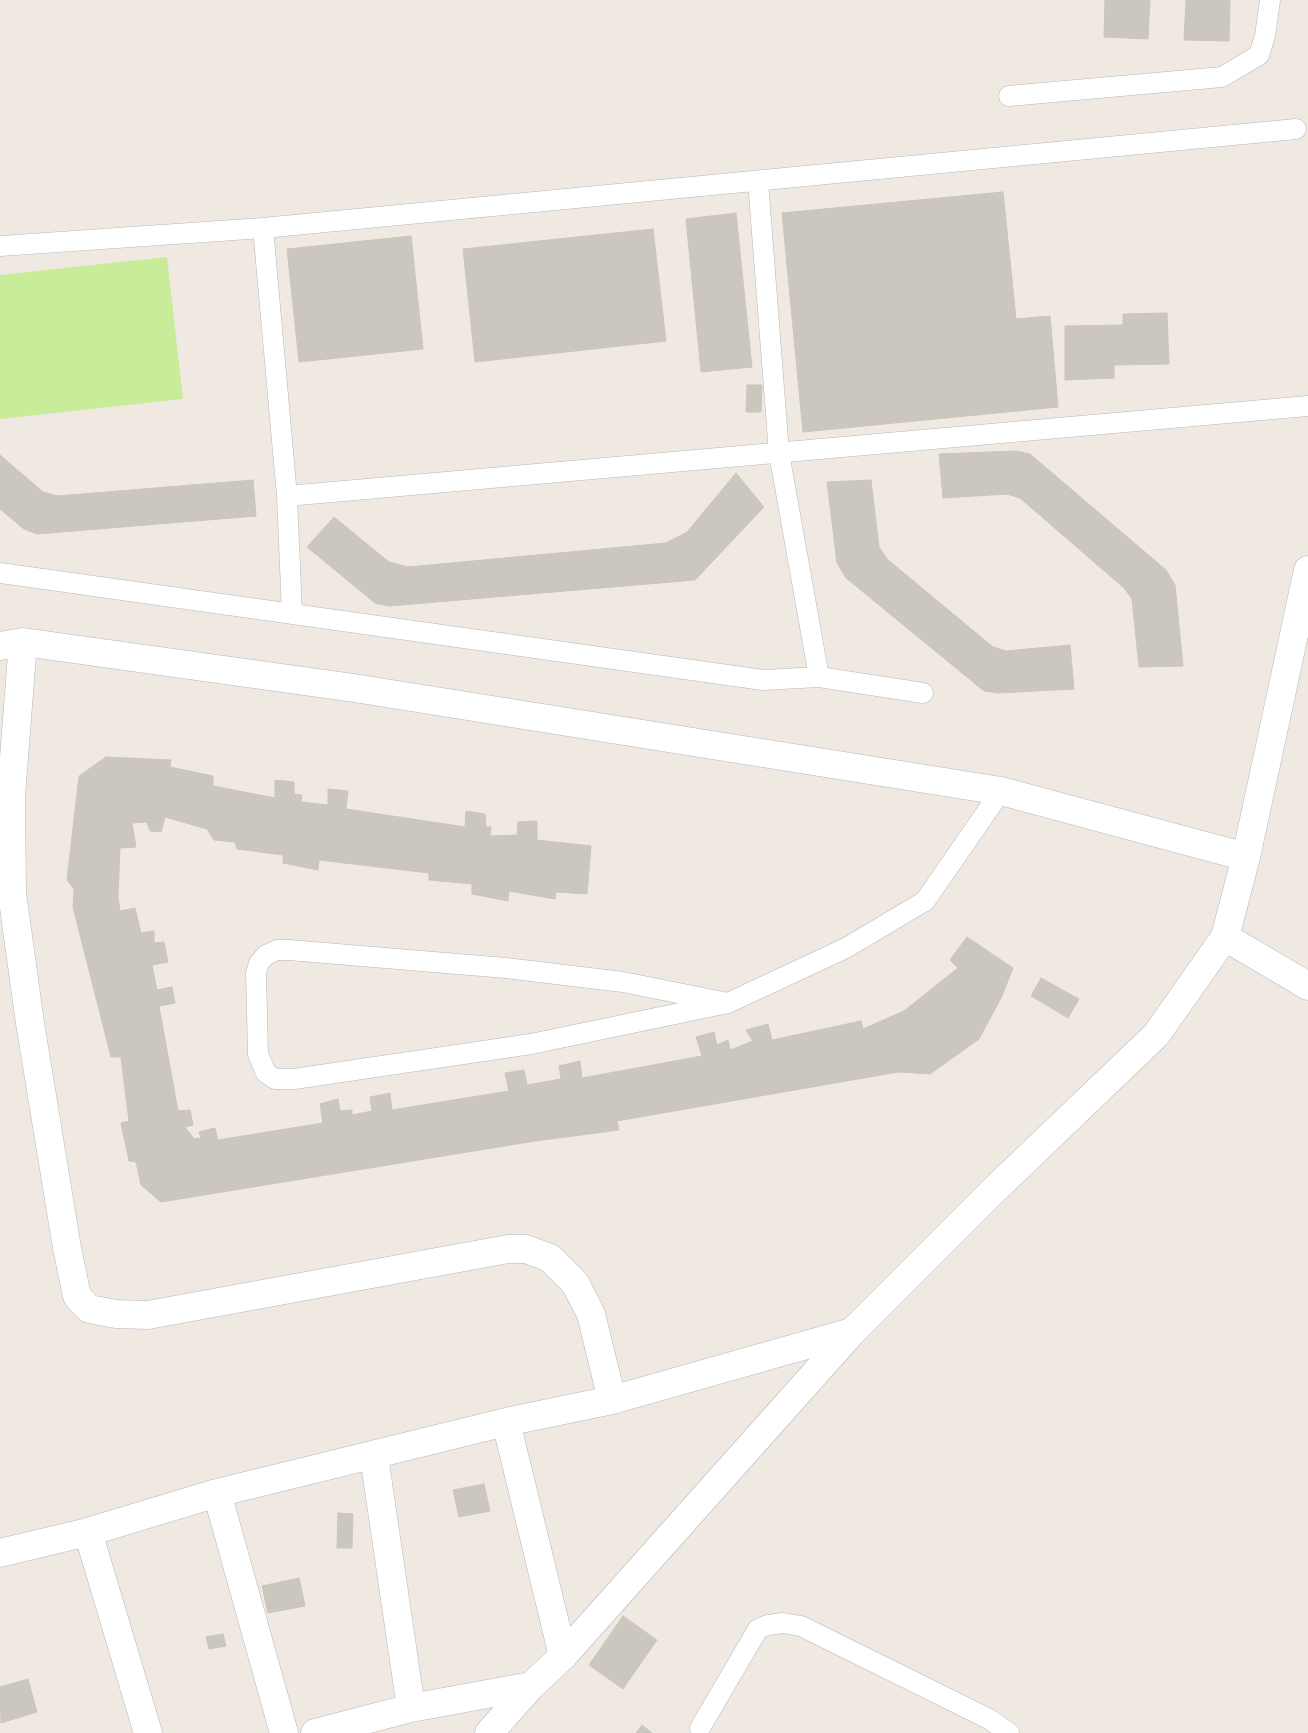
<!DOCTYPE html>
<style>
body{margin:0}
canvas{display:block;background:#efe9e1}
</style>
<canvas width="1308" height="1733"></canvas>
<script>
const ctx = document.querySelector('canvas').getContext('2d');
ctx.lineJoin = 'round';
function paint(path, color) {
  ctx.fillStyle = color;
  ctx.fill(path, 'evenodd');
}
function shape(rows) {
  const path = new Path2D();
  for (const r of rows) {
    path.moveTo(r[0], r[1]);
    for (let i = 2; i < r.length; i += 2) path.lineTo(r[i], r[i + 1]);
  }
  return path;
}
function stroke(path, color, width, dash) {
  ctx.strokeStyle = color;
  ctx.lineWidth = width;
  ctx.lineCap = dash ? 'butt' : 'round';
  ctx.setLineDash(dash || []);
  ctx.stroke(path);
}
const pitch = shape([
 [167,257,183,399,0,419,0,275]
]);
const building = shape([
 [1105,0,1150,0,1148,39,1104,37,1105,0],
 [1186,0,1230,0,1229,41,1184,40,1186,0],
 [1003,192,1016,319,1050,316,1058,407,803,432,782,213,1003,192],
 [736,213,752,367,701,372,686,219,736,213],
 [653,229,666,341,475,362,463,249,653,229],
 [411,236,423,349,299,362,287,249,411,236],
 [1167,313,1169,364,1114,365,1114,378,1065,380,1065,326,1123,325,1123,314,1167,313],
 [747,385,762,385,761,412,746,412,747,385],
 [1016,451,1030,454,1166,570,1175,585,1183,666,1139,667,1132,599,1124,588,1020,498,1007,494,943,498,939,454,1016,451],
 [0,455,43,492,57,496,253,480,256,516,37,534,24,529,0,509,0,455],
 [736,473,764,507,695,580,389,606,375,603,307,547,334,517,389,562,408,567,666,543,687,532,736,473],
 [871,480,879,547,887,559,993,647,1006,651,1070,645,1074,689,998,693,984,691,846,578,837,563,827,482,871,480],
 [106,757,171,760,170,767,213,776,213,786,275,798,275,780,294,782,294,794,302,795,301,802,328,805,328,789,348,791,346,809,465,827,466,811,485,814,486,827,491,827,490,836,517,835,518,822,537,821,537,840,591,846,587,894,556,892,555,899,509,891,508,901,472,894,472,884,429,880,429,873,319,860,318,870,283,863,283,855,237,849,235,842,214,840,207,829,165,817,161,832,150,831,147,822,132,823,136,847,120,848,118,898,120,911,135,908,141,933,154,931,154,943,164,942,168,962,152,965,157,990,172,987,175,1003,159,1006,178,1111,190,1110,193,1125,185,1127,194,1139,201,1138,199,1132,215,1128,218,1140,323,1123,320,1104,338,1099,340,1111,352,1110,352,1115,372,1111,370,1097,390,1093,392,1110,509,1091,505,1073,524,1070,527,1085,561,1079,559,1066,580,1061,582,1078,702,1056,696,1037,714,1032,717,1045,728,1040,730,1050,753,1041,746,1030,768,1024,772,1040,861,1021,863,1029,904,1011,958,968,950,960,967,937,1013,968,1001,998,979,1039,930,1074,898,1072,617,1121,619,1130,535,1141,161,1202,141,1185,136,1162,129,1161,121,1123,129,1121,121,1057,111,1057,73,907,74,889,67,880,79,776,106,757],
 [1041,978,1079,999,1068,1018,1031,996,1041,978],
 [484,1484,490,1511,459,1517,453,1490,484,1484],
 [338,1513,353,1514,352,1548,337,1548,338,1513],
 [299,1578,305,1606,268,1613,262,1586,299,1578],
 [623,1616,657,1640,623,1689,589,1665,623,1616],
 [223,1634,226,1646,209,1649,206,1637,223,1634],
 [28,1679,37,1712,1,1723,0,1687,28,1679],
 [642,1725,652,1733,636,1733,642,1725]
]);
const service = shape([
 [1009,96,1222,77,1259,55,1265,36,1270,0],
 [758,181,779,453,819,677],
 [263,228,287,496,292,613],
 [0,246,263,228,1296,129],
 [287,496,1308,406],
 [0,573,763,680,819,677,923,693],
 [728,1003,623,982,506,968,289,950,277,950,266,955,259,963,256,973,258,1054,266,1073,275,1079,294,1079,531,1044,728,1003,846,948,925,901,1001,791],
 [700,1728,758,1629,768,1625,783,1623,801,1626,989,1719,1009,1733]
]);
const minor = shape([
 [0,646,23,642],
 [1225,937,1308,986],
 [612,1400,591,1314,575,1283,550,1258,526,1249,508,1249,148,1315,116,1314,89,1309,77,1296,67,1248,30,1023,12,893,11,796,23,642,354,688,1001,791,1246,857],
 [506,1422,563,1656],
 [374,1456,411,1708],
 [217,1493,284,1733],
 [88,1532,148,1733],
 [0,1553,88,1532,217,1493,506,1422,612,1400,852,1332],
 [315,1733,411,1708,531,1686]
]);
const secondary = shape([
 [489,1733,531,1686,563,1656,852,1332,993,1191,1156,1035,1225,937,1246,857,1308,570]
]);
paint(pitch, '#c9ec9a');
paint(building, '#cbc7bf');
stroke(building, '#cbc5ba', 1);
stroke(service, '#b4b7c1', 21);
stroke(minor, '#b4b7c1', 29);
stroke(secondary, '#b4b7c1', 29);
stroke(service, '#fff', 20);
stroke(minor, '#fff', 28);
stroke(secondary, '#fff', 28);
</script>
